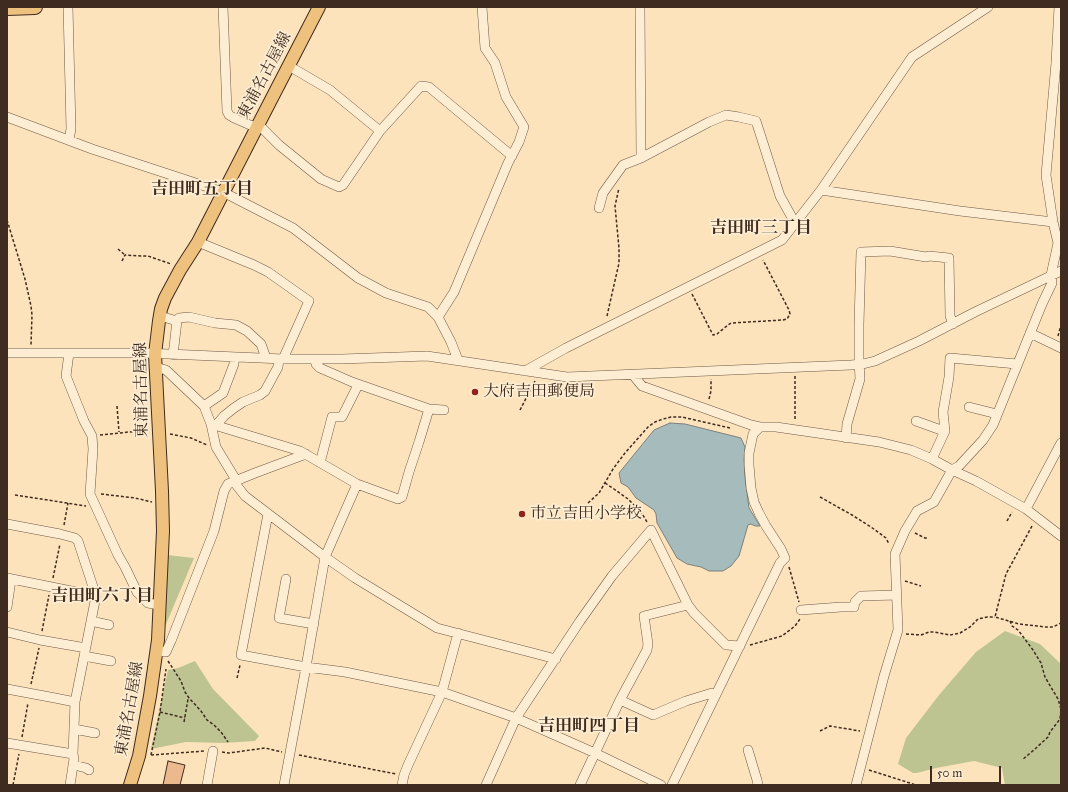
<!DOCTYPE html>
<meta charset="utf-8">
<style>
body{margin:0}
#map{position:relative;width:1068px;height:792px;overflow:hidden;background:#fce3bc;font-family:"IM FELL Great Primer",serif}
canvas{display:block}
.frame{position:absolute;inset:0;border:8px solid #3f2b1f;pointer-events:none}
.scale{position:absolute;left:930px;top:766px;width:71px;height:18px;box-sizing:border-box;border:2px solid #3f2b1f;border-top:0;padding-left:5px;font-size:12px;line-height:14px;white-space:nowrap;color:#3f2b1f;-webkit-text-stroke:3px #fdedd3;paint-order:stroke}
</style>
<div id="map">
<canvas width="1068" height="792"></canvas>
<div class="frame"></div>
<div class="scale">50 m</div>
</div>
<script>
const ctx = document.querySelector('canvas').getContext('2d');
ctx.lineJoin = 'round';
function paint(path, color) {
  ctx.fillStyle = color;
  ctx.fill(path, 'evenodd');
}
function shape(rows) {
  const path = new Path2D();
  for (const r of rows) {
    path.moveTo(r[0], r[1]);
    for (let i = 2; i < r.length; i += 2) path.lineTo(r[i], r[i + 1]);
  }
  return path;
}
function stroke(path, color, width, dash) {
  ctx.strokeStyle = color;
  ctx.lineWidth = width;
  ctx.lineCap = dash ? 'butt' : 'round';
  ctx.setLineDash(dash || []);
  ctx.stroke(path);
}
function label(font, color, halo, rows, align = 'center') {
  ctx.font = font + ' "IM FELL Great Primer","Noto Serif JP",serif';
  ctx.lineWidth = 3.5;
  ctx.setLineDash([]);
  ctx.textBaseline = 'middle';
  ctx.strokeStyle = halo;
  ctx.fillStyle = color;
  for (const [text, x, y, turn = 0] of rows) {
    ctx.save();
    ctx.translate(x, y);
    ctx.rotate((+turn || 0) * Math.PI / 180);
    ctx.textAlign = isNaN(turn) ? turn : align;
    if (halo) ctx.strokeText(text, 0, 0);
    ctx.fillText(text, 0, 0);
    ctx.restore();
  }
}
const green = shape([
 [167,555,194,558,161,636],
 [1005,631,1040,644,1061,664,1061,785,1005,785,1002,768,974,761,936,768,917,773,913,773,898,764,906,738,939,695,976,652],
 [195,661,213,689,259,736,255,741,223,743,186,742,151,749,168,670,178,668]
]);
const water = shape([
 [670,423,685,424,741,438,745,447,744,459,745,478,749,508,760,526,755,526,751,524,748,525,739,556,731,566,723,571,709,571,701,567,687,564,677,558,657,523,656,514,654,510,636,498,628,487,621,483,619,473,654,430,670,423]
]);
const building = shape([
 [168,761,185,765,180,785,163,785,168,761]
]);
const path = shape([
 [7,220,25,279,31,306,32,315,31,345],
 [118,249,125,255],
 [122,261,125,255,141,256,148,256,171,264],
 [692,294,713,335,717,334,728,325,731,323,783,320,787,319,790,314,789,310,763,260],
 [607,316,609,307,619,263,619,248,615,206,619,188],
 [1058,336,1061,325],
 [795,376,795,420],
 [709,399,711,391,711,379],
 [117,406,119,432],
 [520,410,535,381],
 [170,434,191,438,207,445],
 [100,435,129,432,148,431],
 [605,483,614,489,628,499,641,512,647,522],
 [101,494,135,498,152,502],
 [15,495,86,506],
 [820,497,852,515,871,527,886,538,889,544],
 [588,503,599,493,613,469,625,453,648,427,655,422,663,419,671,417,682,417,730,428],
 [1007,521,1012,512],
 [64,525,68,503],
 [1032,526,1006,574,995,617,1019,624,1046,627,1053,627,1061,623],
 [915,533,925,538,928,538],
 [789,567,799,602],
 [53,578,60,544],
 [905,581,921,586],
 [1010,621,1012,626,1018,630,1033,650,1041,663,1045,677,1058,699,1061,709,1060,719,1050,732,1048,737,1035,749,1022,760],
 [42,631,49,595],
 [906,634,921,635,929,632,934,632,950,635,960,633,970,627,978,619,987,617,995,617],
 [750,645,782,636,795,626,800,619],
 [168,661,181,681,185,692,189,698,201,711,207,720,214,725,221,732,228,742],
 [237,678,240,665],
 [31,684,39,648],
 [160,712,185,718],
 [184,722,188,699],
 [820,731,830,726,860,731],
 [22,737,28,703],
 [222,752,229,753,265,748,282,752],
 [151,755,205,751],
 [151,755,160,712,166,669],
 [299,755,396,774],
 [869,770,916,785],
 [13,785,19,754],
 [957,785,958,784]
]);
const minor = shape([
 [68,7,71,129,69,140],
 [223,7,227,111,229,115,234,118,250,125,262,128,279,145,321,179,339,187,343,185,380,131,421,86,429,87,512,156],
 [640,7,641,158],
 [289,66,330,90,380,131],
 [7,117,92,149,223,192,293,228,358,278,386,293,428,307,438,317,451,342,458,360],
 [821,190,960,211,1053,222],
 [599,208,603,193,623,165,641,158,709,122,726,115,739,117,756,121,780,196,795,223],
 [198,242,254,265,268,272,309,301,283,359],
 [160,316,177,321,173,355],
 [438,317,454,292,508,163,519,142,524,127,506,97,495,63,485,48,482,7],
 [177,321,179,318,189,317,215,323,236,325,247,331,261,344,266,358],
 [1030,333,1061,348],
 [7,353,145,353,283,359,342,359,427,356,567,377,851,365,863,364,875,361,919,341,975,312,1061,271],
 [69,353,66,376,84,421,92,436,93,449,90,494,118,555,125,567,137,592,148,603,159,605],
 [315,359,316,364,320,368,352,382,429,409],
 [155,368,159,368,166,370,204,406,211,424,300,451,357,484,398,499,402,497,409,472,419,442,429,409,444,410],
 [525,371,566,348,782,240,821,190,912,57,988,7],
 [633,375,642,386,751,425,760,427],
 [204,406,223,393,234,364,234,357],
 [969,407,997,414],
 [916,421,941,430,945,429],
 [211,424,216,447,236,480],
 [217,426,218,423,224,416,234,408,243,402,260,395,265,391,278,367,279,359],
 [846,438,847,424,860,379,859,360,859,324,861,252,890,251,926,257,929,256,949,258,950,316,953,324],
 [932,459,945,431,943,412,949,377,950,358,1017,364],
 [319,462,321,459,332,417,342,417,358,385],
 [234,482,245,496,325,557,355,578,437,628,556,659],
 [1026,509,1061,443],
 [268,514,241,655,306,667,345,672,442,692,516,718,595,753,661,785],
 [7,524,60,534,75,538,78,541,96,596,75,702,73,754,74,759,70,785],
 [7,578,96,596],
 [286,579,279,618,314,624],
 [7,607,11,580],
 [801,610,841,607,854,607,855,602,861,596,897,595],
 [91,621,109,625],
 [7,632,40,640,86,648],
 [156,651,166,652,171,641,214,531,224,491,228,484,255,473,306,454],
 [84,656,111,661],
 [7,689,55,698,75,702],
 [620,700,653,715,686,701,712,693,716,694],
 [74,729,95,733],
 [7,743,73,754],
 [748,750,757,780,758,785],
 [74,765,86,768,89,770],
 [207,785,213,751],
 [284,785,306,667,325,557,357,484],
 [402,785,404,775,408,765,442,692,458,633],
 [486,785,516,718,580,621,612,576,651,530,688,605,694,613,726,645,740,646],
 [580,785,620,700,647,650,648,644,644,616,688,605],
 [672,785,780,563,785,558,781,549,766,526,759,513,754,502,751,488,749,465,749,453,753,434,760,427,776,427,879,442,911,450,932,459,952,470,976,481,1026,509,1061,536],
 [856,785,884,676,898,630,895,554,905,531,917,511,934,502,952,470,959,466,983,440,993,425,1042,304,1052,283,1051,275,1058,243,1053,222,1046,175,1056,63,1059,7]
]);
const major = shape([
 [130,785,139,756,150,696,158,640,163,531,162,491,155,354,159,321,161,309,165,298,180,270,198,242,257,127,319,7]
]);
const highway = shape([
 [7,8,35,7]
]);
const markers = [
 [475,392,4,"#8f2418"],
 [522,514,4,"#8f2418"]
];
const streetNames = [
 ["東浦名古屋線",265,76,-62],
 ["東浦名古屋線",142,390,-91],
 ["東浦名古屋線",130,709,-80]
];
const poiNames = [
 ["大府吉田郵便局",483,392],
 ["市立吉田小学校",530,514]
];
const neighbourhoodNames = [
 ["吉田町五丁目",202,190],
 ["吉田町三丁目",761,229],
 ["吉田町六丁目",102,597],
 ["吉田町四丁目",589,727]
];
paint(green, '#bdc492');
paint(water, '#a5bbbc');
stroke(water, '#7c817d', 1);
paint(building, '#ecb88d');
stroke(building, '#3f2b1f', 1);
stroke(minor, '#6e5946', 10);
stroke(major, '#3f2b1f', 14);
stroke(highway, '#3f2b1f', 16);
stroke(path, '#3f2b1f', 1.5, [3, 2]);
stroke(minor, '#fdedd3', 9);
stroke(major, '#eec27e', 12);
stroke(highway, '#eec27e', 14);
for (const [x, y, r, color] of markers) {
  const dot = new Path2D();
  dot.arc(x, y, r, 0, 2 * Math.PI);
  ctx.fillStyle = color;
  ctx.fill(dot);
  stroke(dot, '#fdedd3', 1.5);
}
label('16px', '#3f2b1f', '#fdedd3', streetNames);
label('16px', '#3f2b1f', '#fdedd3', poiNames, 'left');
label('bold 17px', '#3f2b1f', '#fdedd3', neighbourhoodNames);
</script>
